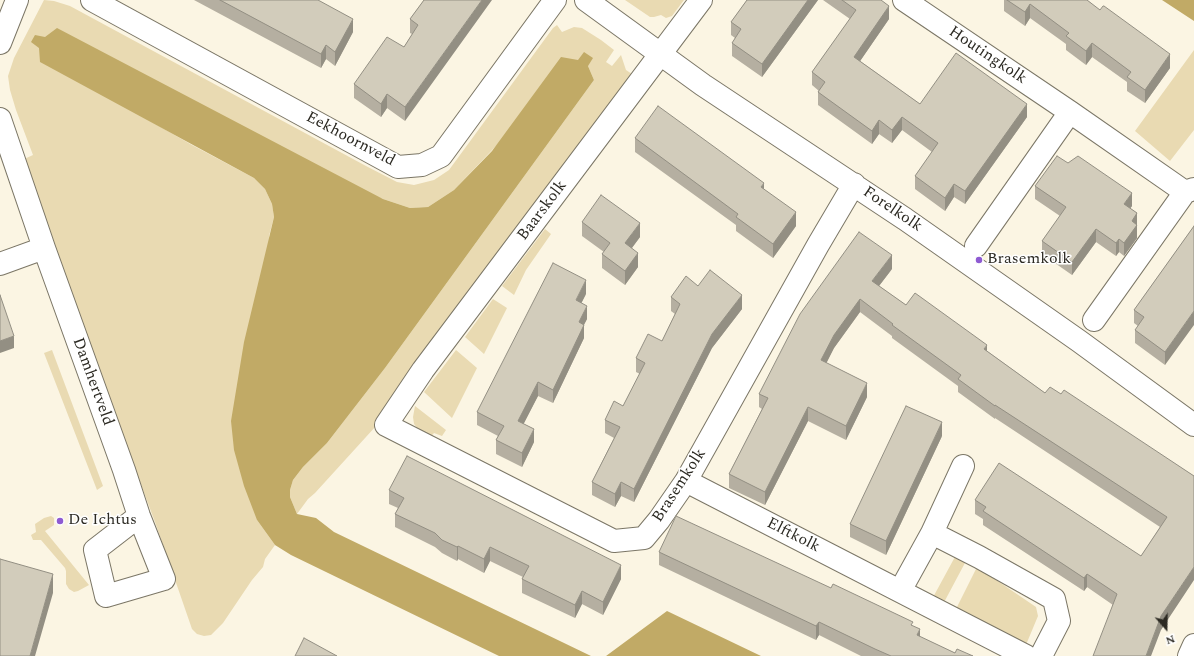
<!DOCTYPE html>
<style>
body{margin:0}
#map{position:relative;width:1194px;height:656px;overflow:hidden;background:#fbf5e3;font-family:Spectral,serif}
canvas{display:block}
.north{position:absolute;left:1146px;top:608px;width:40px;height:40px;-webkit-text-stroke:3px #fff;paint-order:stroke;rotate:160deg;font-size:11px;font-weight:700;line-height:16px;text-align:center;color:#2c2a23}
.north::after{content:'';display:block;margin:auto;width:14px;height:18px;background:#2c2a23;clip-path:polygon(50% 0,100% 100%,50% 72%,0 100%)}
</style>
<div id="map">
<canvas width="1194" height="656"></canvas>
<div class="north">N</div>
</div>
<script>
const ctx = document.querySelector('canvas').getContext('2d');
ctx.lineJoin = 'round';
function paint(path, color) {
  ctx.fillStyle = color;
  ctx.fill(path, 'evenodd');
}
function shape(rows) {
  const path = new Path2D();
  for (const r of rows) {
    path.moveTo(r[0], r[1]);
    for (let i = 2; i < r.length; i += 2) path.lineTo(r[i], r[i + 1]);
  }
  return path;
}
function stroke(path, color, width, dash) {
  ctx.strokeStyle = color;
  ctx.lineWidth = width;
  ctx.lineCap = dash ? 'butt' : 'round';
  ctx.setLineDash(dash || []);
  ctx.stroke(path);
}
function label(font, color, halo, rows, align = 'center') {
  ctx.font = font + ' Spectral,serif';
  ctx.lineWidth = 3;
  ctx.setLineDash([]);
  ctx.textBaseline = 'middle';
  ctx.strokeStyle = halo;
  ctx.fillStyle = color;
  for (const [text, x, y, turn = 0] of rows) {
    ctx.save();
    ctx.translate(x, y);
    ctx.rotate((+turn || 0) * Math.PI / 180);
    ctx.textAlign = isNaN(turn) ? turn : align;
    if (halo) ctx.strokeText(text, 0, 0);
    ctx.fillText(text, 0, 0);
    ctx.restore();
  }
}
const green = shape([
 [44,0,54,1,70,6,366,166,397,182,414,185,434,180,449,170,553,28,557,25,562,32,574,27,582,28,601,40,614,50,606,62,612,66,621,55,626,70,632,74,607,111,376,426,315,493,308,499,297,514,290,497,290,490,293,480,303,467,327,443,385,368,594,80,588,66,578,60,454,190,428,207,410,208,383,199,117,102,192,145,254,178,265,189,272,204,274,217,269,236,257,520,275,545,265,559,263,567,252,580,223,623,211,635,204,636,197,634,192,629,155,522,92,354,22,160,33,155,16,110,10,90,8,76,14,58],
 [625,0,684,0,672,16,666,18,661,15,654,17,650,17],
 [1194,50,1194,130,1170,161,1135,131],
 [545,229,551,234,526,270,514,295,502,286],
 [493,299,507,308,484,354,465,337],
 [52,350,103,486,97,490,44,353],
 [456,350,477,368,452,418,424,392],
 [415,406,446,430,442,436,434,433,430,438,426,437,418,429,414,424,413,417],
 [51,516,54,518,54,525,45,531,89,585,78,591,74,592,69,589,66,584,66,571,65,568,41,540,33,540,31,535,36,532,35,524,44,518],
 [956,555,966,561,941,608,931,601],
 [977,567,1036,607,1038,616,1023,652,953,615]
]);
const water = shape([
 [1162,0,1194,0,1194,21],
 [57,28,383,199,410,208,428,207,454,190,492,151,561,57,578,60,584,52,593,58,588,66,594,80,385,368,327,443,303,467,293,480,290,490,290,497,297,514,316,518,334,532,591,656,499,656,291,555,275,545,257,520,244,486,234,450,231,421,244,342,274,217,272,204,265,189,254,178,40,62,39,48,31,42,35,35,45,37],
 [667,611,761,656,606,656]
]);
const minor = shape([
 [92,0,398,167,422,165,441,156,555,0],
 [586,0,703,85,905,219,1079,341,1194,425],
 [701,0,423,370,386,425,614,541,644,538,659,520,686,481,818,245,854,184],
 [904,0,1070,112,1185,192],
 [0,43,17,0],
 [0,119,44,248,124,470,139,516,164,579,106,596,95,550,139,516],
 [976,246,1070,112],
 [0,264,44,248],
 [1094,320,1185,192,1194,189],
 [686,481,1026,656],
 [932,533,979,557,1054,599,1059,621,1041,656],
 [900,591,932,533,963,466],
 [1189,656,1194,645]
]);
const wall = shape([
 [194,0,318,0,353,32,335,66,326,59,321,68],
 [424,0,405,121,387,108,381,117,354,98,354,84,404,47,412,34,410,33,410,19],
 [747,0,818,0,762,77,732,56,732,43,735,38,731,35,731,22],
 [823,0,881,0,889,19,860,61,920,104,1027,117,965,204,954,197,945,211,915,189,915,176,932,152,902,130,892,143,879,134,872,144,818,105,818,92,819,91,812,85,812,72,850,19],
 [1004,0,1087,0,1170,68,1145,103,1127,91,1127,82,1092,57,1086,65,1066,50,1066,44,1030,18,1025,26,1004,11],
 [635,138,764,189,796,226,773,258,736,231,736,225,635,152],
 [1035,186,1132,206,1130,208,1137,213,1137,238,1124,256,1119,252,1116,256,1096,242,1072,275,1042,254,1042,241,1060,216,1035,199],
 [582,222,640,237,632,248,638,267,625,285,602,268,602,254,604,252,582,236],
 [1194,226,1165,365,1135,343,1135,330,1138,326,1134,323,1134,310],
 [892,269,879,286,906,305,987,351,1045,393,1061,394,1194,476,1161,630,1113,605,1087,587,1084,591,983,525,983,519,975,514,975,500,1141,556,1160,527,995,418,995,419,958,392,958,386,892,338,892,336,860,312,834,348,826,363,867,397,846,440,808,421,765,505,729,488,729,474,762,409,759,407,759,394],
 [698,286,742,309,712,348,634,502,621,496,615,507,592,495,592,482,614,438,605,433,605,420,623,406,640,374,636,372,636,358,662,341,675,314,671,311,671,297],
 [586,294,581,303,587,319,584,324,584,338,553,403,538,396,523,424,534,442,522,467,496,454,496,440,498,436,477,425,477,412],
 [942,436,886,555,850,537,850,524],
 [389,490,621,579,603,615,582,604,575,618,522,593,522,579,523,577,490,561,484,573,458,559,457,561,442,553,435,547,395,527,395,514,398,508,389,504],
 [659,552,831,588,913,626,920,637,955,653,973,656,861,656,819,635,816,640,659,565]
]);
const shadedWall = shape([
 [482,0,492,0,405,121,405,107],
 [808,0,818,0,762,77,762,64],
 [1030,4,1030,18,1025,26,1025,12],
 [889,6,889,19,854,70,854,57],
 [353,19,353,32,335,66,335,52],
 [1092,43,1092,57,1086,65,1086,51],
 [326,45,326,59,321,68,321,54],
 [1170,54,1170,68,1145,103,1145,90],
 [387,94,387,108,381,117,381,104],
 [1027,104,1027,117,965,204,965,191],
 [902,117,902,130,892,143,892,130],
 [879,120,879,134,872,144,872,131],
 [764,183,764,197,761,187],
 [954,184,954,197,945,211,945,198],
 [1132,193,1132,206,1124,217,1124,204],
 [796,212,796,226,773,258,773,244],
 [1137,213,1137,238,1124,256,1124,243,1132,221],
 [640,223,640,237,625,257,625,243],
 [1096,229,1096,242,1072,275,1072,262],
 [1119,239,1119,252,1116,256,1116,243],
 [638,253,638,267,625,285,625,271],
 [892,255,892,269,872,295,872,281],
 [586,280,586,294,576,314,576,300],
 [742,295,742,309,712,348,634,502,634,489,712,334],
 [860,299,860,312,834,348,821,374,821,360,834,335],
 [587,306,587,319,579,335,579,322],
 [1194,311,1194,325,1165,365,1165,352],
 [584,325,584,338,553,403,553,390],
 [14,336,14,348,0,353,0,341],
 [987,345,987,358,984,349],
 [538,382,538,396,518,435,518,421],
 [867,383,867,397,846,440,846,426],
 [808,407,808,421,765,505,765,492],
 [942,422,942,436,886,555,886,541],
 [534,429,534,442,522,467,522,453],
 [621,482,621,496,615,507,615,494],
 [458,546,458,559,457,561,457,547],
 [490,547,490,561,484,573,484,559],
 [621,565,621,579,603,615,603,602],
 [1194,567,1194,580,1161,630,1151,656,1146,656,1161,616],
 [53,574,53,593,35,656,30,656],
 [1087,574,1087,587,1084,591,1084,578],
 [582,591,582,604,575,618,575,605],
 [819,622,819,635,816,640,816,626],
 [920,629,920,643,917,635]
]);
const building = shape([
 [220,0,318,0,353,19,335,52,326,45,321,54,220,0],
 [424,0,482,0,405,107,387,94,381,104,354,84,387,37,404,47,418,25,410,19,424,0],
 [747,0,808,0,762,64,732,43,741,29,731,22,747,0],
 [842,0,881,0,889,6,854,57,920,104,956,53,1027,104,965,191,954,184,945,198,915,176,938,143,902,117,892,130,879,120,872,131,818,92,825,82,812,72,856,10,842,0],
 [1007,0,1087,0,1100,10,1103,6,1104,6,1170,54,1145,90,1127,77,1131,72,1092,43,1086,51,1066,36,1069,33,1030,4,1025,12,1007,0],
 [658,106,764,183,761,187,796,212,773,244,736,217,738,214,635,138,658,106],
 [1057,156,1068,163,1078,156,1132,193,1124,204,1137,213,1132,221,1137,225,1124,243,1119,239,1116,243,1096,229,1072,262,1042,241,1066,207,1035,186,1057,156],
 [601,195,640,223,625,243,638,253,625,271,602,254,610,243,582,222,601,195],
 [1194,226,1194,311,1165,352,1135,330,1144,317,1134,310,1194,226],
 [859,232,892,255,872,281,906,305,915,293,987,345,984,349,1045,393,1050,387,1061,394,1064,390,1194,476,1194,567,1161,616,1146,656,1093,656,1117,594,1087,574,1084,578,983,511,986,507,975,500,999,463,1141,556,1167,517,995,405,995,406,958,379,961,375,892,325,893,324,860,299,834,335,821,360,867,383,846,426,808,407,765,492,729,474,768,398,759,394,800,314,859,232],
 [553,263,586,280,576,300,587,306,579,322,584,325,553,390,538,382,518,421,534,429,522,453,496,440,504,426,477,412,553,263],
 [710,270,742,295,712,334,634,489,621,482,615,494,592,482,620,427,605,420,614,401,623,406,645,363,636,358,648,334,662,341,680,304,671,297,686,276,698,286,710,270],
 [0,295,14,336,0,341,0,295],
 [906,406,942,422,886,541,850,524,906,406],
 [407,456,621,565,603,602,582,591,575,605,522,579,529,566,490,547,484,559,458,546,457,547,442,540,435,533,395,514,404,498,389,490,407,456],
 [676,516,831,588,833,584,913,622,911,625,920,629,917,635,955,653,957,649,973,656,891,656,875,649,819,622,816,626,659,552,676,516],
 [0,559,53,574,30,656,0,656,0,559],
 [304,638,337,656,295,656,304,638]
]);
const markers = [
 [979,260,4,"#8e5ad2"],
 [60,521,4,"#8e5ad2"]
];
const streetNames = [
 ["Houtingkolk",987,56,34],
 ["Eekhoornveld",350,140,28],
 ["Forelkolk",892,210,34],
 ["Baarskolk",543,211,-53],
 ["Damhertveld",92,382,70],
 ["Brasemkolk",680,486,-57],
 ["Elftkolk",793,536,27]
];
const poiNames = [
 ["Brasemkolk",987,260],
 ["De Ichtus",68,521]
];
paint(green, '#e9dab2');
paint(water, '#c1aa66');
stroke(minor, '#7b7666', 24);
stroke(minor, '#fff', 22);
paint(wall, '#b5afa1');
paint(shadedWall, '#938f83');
paint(building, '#d2ccbb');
stroke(building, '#938f83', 1);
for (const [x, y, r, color] of markers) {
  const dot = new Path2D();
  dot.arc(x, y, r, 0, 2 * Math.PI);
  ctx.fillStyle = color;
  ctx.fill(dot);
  stroke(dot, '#fff', 1.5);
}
label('16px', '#2c2a23', '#fff', streetNames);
label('16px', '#2c2a23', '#fff', poiNames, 'left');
</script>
